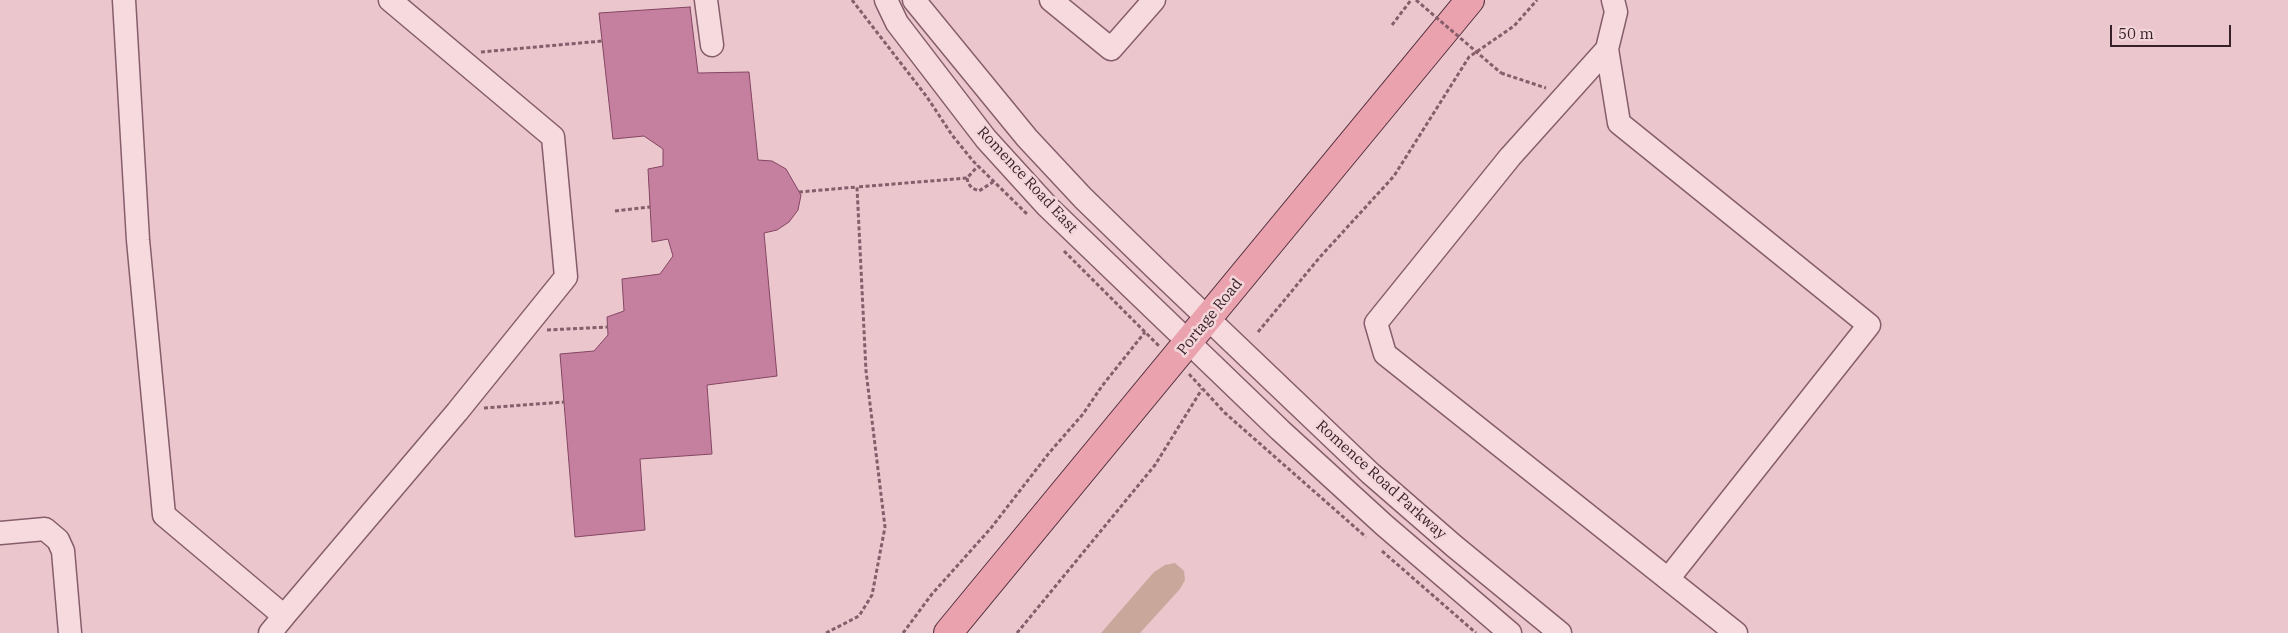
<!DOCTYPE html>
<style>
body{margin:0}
#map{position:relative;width:2288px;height:633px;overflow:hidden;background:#ebc7cd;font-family:"IBM Plex Serif",serif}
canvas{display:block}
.scale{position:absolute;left:2110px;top:25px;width:121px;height:22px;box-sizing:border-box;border:2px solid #372029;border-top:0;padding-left:6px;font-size:15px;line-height:18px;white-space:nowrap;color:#372029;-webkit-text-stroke:4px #f3d6da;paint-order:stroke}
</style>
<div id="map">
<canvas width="2288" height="633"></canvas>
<div class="scale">50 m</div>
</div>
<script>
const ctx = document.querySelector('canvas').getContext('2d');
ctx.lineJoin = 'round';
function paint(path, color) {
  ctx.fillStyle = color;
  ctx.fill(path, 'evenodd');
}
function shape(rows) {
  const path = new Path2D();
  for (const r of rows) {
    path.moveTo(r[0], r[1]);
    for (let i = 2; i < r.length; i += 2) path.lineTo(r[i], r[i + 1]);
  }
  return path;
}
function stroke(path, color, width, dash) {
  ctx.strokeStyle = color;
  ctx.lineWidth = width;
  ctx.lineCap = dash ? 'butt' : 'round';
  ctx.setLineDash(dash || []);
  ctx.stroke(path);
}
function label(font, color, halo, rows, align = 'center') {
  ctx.font = font + ' "IBM Plex Serif",serif';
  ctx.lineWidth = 5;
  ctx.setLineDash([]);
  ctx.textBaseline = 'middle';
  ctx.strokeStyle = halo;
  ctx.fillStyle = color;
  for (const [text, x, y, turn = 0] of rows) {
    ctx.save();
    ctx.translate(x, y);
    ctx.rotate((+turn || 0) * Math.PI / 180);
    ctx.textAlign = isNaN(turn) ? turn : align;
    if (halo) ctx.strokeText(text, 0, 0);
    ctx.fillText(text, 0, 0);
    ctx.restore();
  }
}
const green = shape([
 [1175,563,1184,571,1185,580,1180,589,1140,633,1101,633,1154,572,1165,565]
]);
const building = shape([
 [690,7,698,73,749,72,758,160,772,161,786,169,801,195,798,210,789,222,777,230,764,233,777,376,707,385,712,454,640,459,645,530,575,537,560,354,594,351,608,335,607,317,624,311,622,279,660,274,673,256,668,239,652,242,648,169,663,166,663,149,644,136,613,139,599,13,690,7]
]);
const path = shape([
 [852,0,927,97,952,135,973,161,1028,215],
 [1392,25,1411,0],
 [481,52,602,41],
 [1501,73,1546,88],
 [967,178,968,183,972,188,979,191,993,182],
 [799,192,857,187],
 [615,211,650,207],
 [1064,251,1159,346],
 [547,330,608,327],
 [1258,332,1320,257,1394,176,1469,57,1514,26,1537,0],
 [1189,374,1225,413,1366,537],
 [484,408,564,402],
 [1382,551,1476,633],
 [826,633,859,616,872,595,885,527,866,371,857,187,967,178,978,166],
 [903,633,932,594,991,528,1049,453,1083,414,1102,386,1145,332],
 [1017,633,1155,465,1202,389]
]);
const minor = shape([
 [124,0,138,240,164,515,284,616,270,633],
 [706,0,712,45],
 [886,0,897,23,986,139,1047,206,1280,430,1384,525,1510,633],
 [914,0,1027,138,1083,198,1156,269,1370,473,1454,546,1560,633],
 [1051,0,1111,49,1154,0],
 [1613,0,1616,12,1607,49,1510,157,1376,323,1385,354,1736,633],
 [1607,49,1619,123,1869,325,1668,579],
 [0,533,45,529,58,540,63,551,70,633],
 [284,616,457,412,566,277,553,137,390,0]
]);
const major = shape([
 [948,633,1470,0]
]);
const pathBridge = shape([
 [1416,0,1501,73]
]);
const streetNames = [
 ["Romence Road East",1027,180,47],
 ["Portage Road",1210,317,-51],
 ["Romence Road Parkway",1381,480,42]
];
paint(green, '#c9a79b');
paint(building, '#c6809f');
stroke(building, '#834562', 1);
stroke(minor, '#865e6b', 25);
stroke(major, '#54313f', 30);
stroke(path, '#865e6b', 3, [4, 2.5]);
stroke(minor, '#f6dade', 22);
stroke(major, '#eba2af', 28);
stroke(pathBridge, '#865e6b', 3, [4, 2.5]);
label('15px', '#372029', '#f3d6da', streetNames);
</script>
